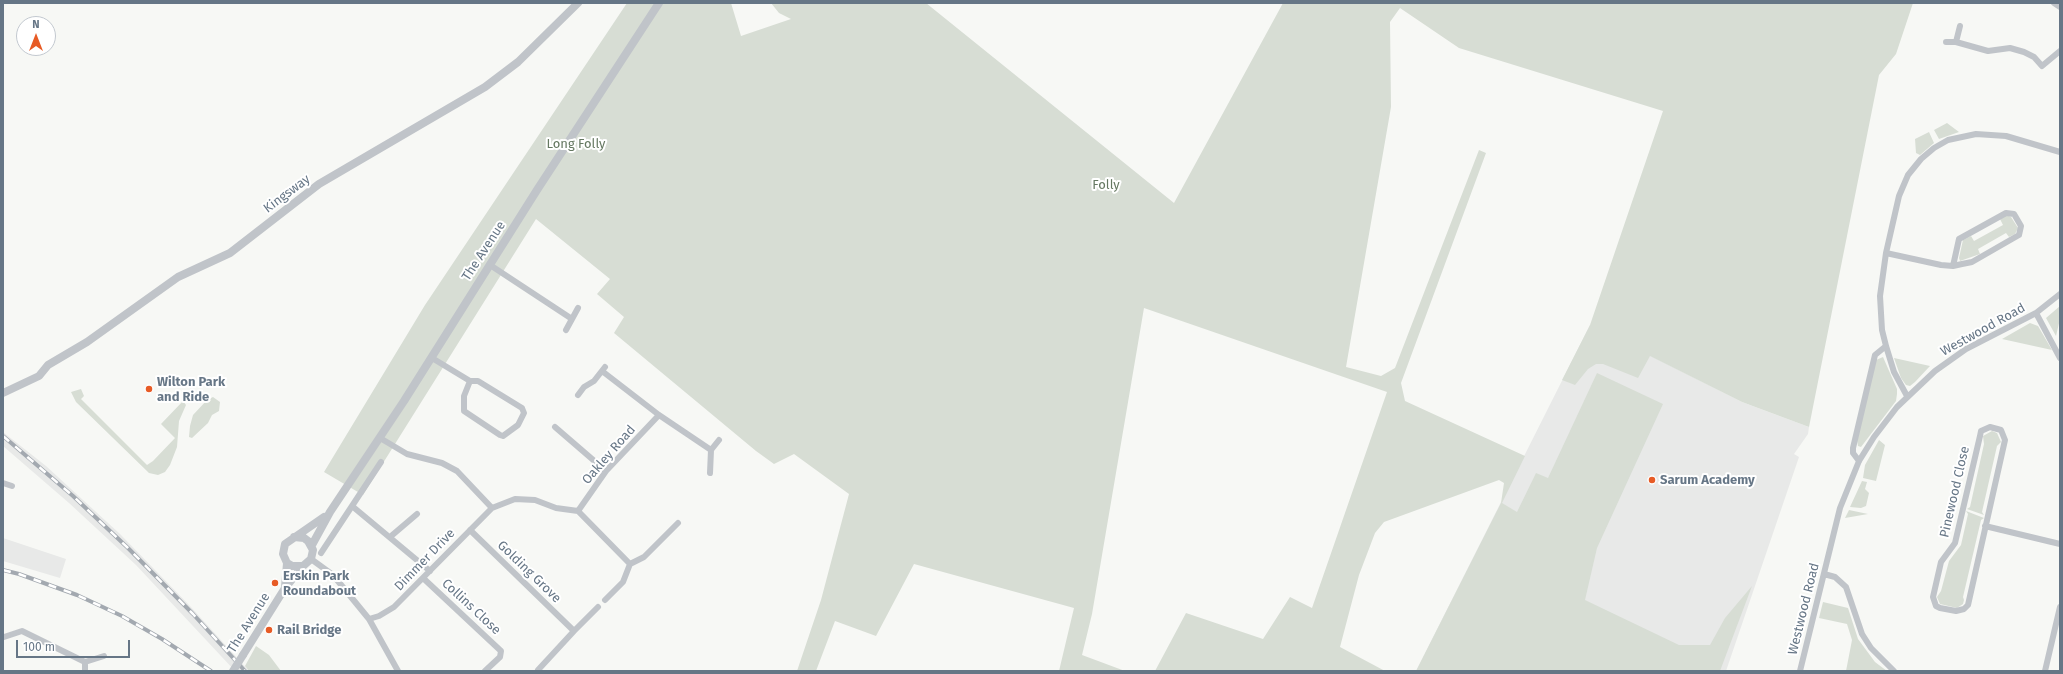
<!DOCTYPE html>
<style>
body{margin:0}
#map{position:relative;width:2063px;height:674px;overflow:hidden;background:#f7f8f5;font-family:"Fira Sans",sans-serif}
canvas{display:block}
.frame{position:absolute;inset:0;border:4px solid #667686;pointer-events:none}
.north{position:absolute;left:16px;top:16px;width:40px;height:40px;box-sizing:border-box;background:#fff;border:1px solid #c2c8cf;border-radius:50%;rotate:0deg;font-size:11px;font-weight:700;line-height:16px;text-align:center;color:#667686}
.north::after{content:'';display:block;margin:auto;width:14px;height:18px;background:#e75b25;clip-path:polygon(50% 0,100% 100%,50% 72%,0 100%)}
.scale{position:absolute;left:16px;top:640px;width:114px;height:18px;box-sizing:border-box;border:2px solid #667686;border-top:0;padding-left:5px;font-size:12px;line-height:14px;white-space:nowrap;color:#667686;-webkit-text-stroke:3px #fff;paint-order:stroke}
</style>
<div id="map">
<canvas width="2063" height="674"></canvas>
<div class="frame"></div>
<div class="north">N</div>
<div class="scale">100 m</div>
</div>
<script>
const ctx = document.querySelector('canvas').getContext('2d');
ctx.lineJoin = 'round';
function paint(path, color) {
  ctx.fillStyle = color;
  ctx.fill(path, 'evenodd');
}
function shape(rows) {
  const path = new Path2D();
  for (const r of rows) {
    path.moveTo(r[0], r[1]);
    for (let i = 2; i < r.length; i += 2) path.lineTo(r[i], r[i + 1]);
  }
  return path;
}
function stroke(path, color, width, dash) {
  ctx.strokeStyle = color;
  ctx.lineWidth = width;
  ctx.lineCap = dash ? 'butt' : 'round';
  ctx.setLineDash(dash || []);
  ctx.stroke(path);
}
function label(font, color, halo, rows, align = 'center') {
  ctx.font = font + ' "Fira Sans",sans-serif';
  ctx.lineWidth = 4;
  ctx.setLineDash([]);
  ctx.textBaseline = 'middle';
  ctx.strokeStyle = halo;
  ctx.fillStyle = color;
  for (const [text, x, y, turn = 0] of rows) {
    ctx.save();
    ctx.translate(x, y);
    ctx.rotate((+turn || 0) * Math.PI / 180);
    ctx.textAlign = isNaN(turn) ? turn : align;
    if (halo) ctx.strokeText(text, 0, 0);
    ctx.fillText(text, 0, 0);
    ctx.restore();
  }
}
const built = shape([
 [1590,325,1742,402,1809,427,1808,434,1794,454,1799,457,1726,671,1416,671],
 [3,432,46,466,120,534,190,606,249,671,235,671,136,565,69,503,3,446],
 [3,538,66,559,60,578,3,561]
]);
const green = shape([
 [627,3,731,3,741,36,791,19,779,13,771,3,926,3,1174,203,1283,3,1913,3,1896,54,1879,75,1809,427,1742,402,1650,356,1638,378,1603,364,1596,364,1588,369,1575,385,1562,380,1590,325,1663,111,1459,48,1400,8,1390,22,1391,107,1346,367,1381,376,1395,368,1479,150,1486,153,1401,383,1405,401,1525,456,1502,503,1517,512,1536,473,1548,478,1597,373,1663,404,1597,548,1585,600,1679,645,1710,645,1725,618,1752,586,1720,671,1416,671,1501,503,1504,483,1499,480,1384,522,1375,533,1359,575,1340,647,1385,671,1155,671,1186,613,1263,639,1290,597,1312,608,1387,392,1144,308,1092,614,1082,655,1125,671,1059,671,1074,608,914,564,876,636,835,621,816,671,797,671,821,600,849,494,794,454,774,464,756,451,614,333,624,317,597,294,610,279,536,219,363,495,324,472,425,305],
 [1947,123,1959,132,1939,139,1934,130],
 [1929,132,1934,143,1920,155,1916,153,1915,139],
 [2007,215,2011,217,2018,228,2015,234,2009,237,2006,233,1978,249,1980,254,1960,261,1959,258,1963,240,1971,236,1974,241,2003,225,2000,219],
 [2060,306,2060,319,2056,336,2046,318],
 [2030,323,2038,326,2052,350,2002,339],
 [1883,357,1897,389,1897,394,1896,401,1861,447,1858,446,1857,440,1876,360],
 [1894,358,1930,366,1915,382,1910,386,1906,385,1901,378],
 [81,389,84,396,81,399,147,465,153,461,175,438,161,424,183,401,186,405,179,421,177,447,170,465,165,472,158,475,149,473,76,402,71,392],
 [213,397,220,402,219,411,212,415,208,423,192,438,189,437,190,426,193,415,207,400],
 [1992,431,1997,433,2001,442,1997,446,1982,512,1984,515,1967,509,1970,507,1984,444,1983,436],
 [1879,440,1885,445,1876,481,1863,478,1865,465],
 [1862,481,1867,482,1865,489,1869,493,1866,506,1861,508,1850,507],
 [1849,510,1868,514,1845,518],
 [1966,511,1984,518,1981,520,1963,597,1964,600,1963,604,1957,608,1940,604,1937,597,1941,591,1949,561,1961,545,1968,514],
 [1823,602,1848,608,1858,639,1875,662,1887,671,1846,671,1852,640,1847,624,1819,618],
 [256,646,269,655,281,671,249,671,245,666]
]);
const minor = shape([
 [2054,3,2060,7],
 [1946,42,1956,42,1988,51,2010,48,2024,52,2034,57,2042,66,2060,51],
 [1956,42,1960,26],
 [1886,253,1941,265,1953,266,1962,264,1972,262,2019,235,2021,226,2014,214,2006,213,1959,239,1953,266],
 [490,265,572,319],
 [2036,313,2060,358],
 [566,330,578,308],
 [432,358,470,381,478,381,522,408,524,413,518,425,503,436,500,435,464,411,464,396,470,381],
 [602,371,659,415,711,450,710,473],
 [578,395,584,387,594,381,605,367],
 [1907,396,1894,372,1886,346,1882,330,1880,296,1886,253,1899,196,1908,175,1921,159,1934,148,1948,140,1976,134,2006,136,2060,152],
 [555,427,606,471],
 [1990,427,2001,430,2005,440,1968,605,1964,609,1956,611,1940,608,1936,606,1933,597,1941,562,1955,543,1980,436,1981,431,1990,427],
 [380,438,407,454,442,463,457,471,492,508],
 [711,450,719,440],
 [1859,461,1853,453,1853,448,1875,355,1886,346],
 [3,483,12,486],
 [352,506,381,462],
 [578,511,606,471,659,415],
 [1985,526,2060,544],
 [470,530,574,631,598,607],
 [390,537,417,514],
 [321,553,352,506,430,571],
 [311,559,333,575,369,619,398,671],
 [630,564,644,557,678,523],
 [1824,574,1835,577,1846,587,1862,634,1871,648,1894,671],
 [423,578,501,651,500,657,485,671],
 [369,619,379,616,394,607,492,508,515,499,535,500,556,508,578,511,630,564,623,582,605,600],
 [4,637,22,631,85,662,85,671],
 [85,662,104,656],
 [538,670,574,631],
 [1800,671,1840,508,1859,461,1874,437,1897,407,1935,371,1966,349,2036,313,2060,294],
 [2045,671,2060,607]
]);
const tertiary = shape([
 [3,393,39,376,48,365,87,342,178,277,230,253,319,184,485,87,518,62,578,3],
 [312,545,330,512,404,401,537,190,659,3],
 [303,566,292,566,287,563,283,554,285,544,324,517],
 [285,587,287,563],
 [243,655,285,588,303,566,311,559,313,550,308,541,304,538,294,537]
]);
const rail = shape([
 [3,436,73,496,128,548,193,614,245,671],
 [3,570,19,574,77,595,122,616,162,639,211,671]
]);
const tertiaryBridge = shape([
 [233,671,243,655]
]);
const markers = [
 [149,389,4,"#e75b25"],
 [1652,480,4,"#e75b25"],
 [275,583,4,"#e75b25"],
 [269,630,4,"#e75b25"]
];
const parkNames = [
 ["Long Folly",576,144],
 ["Folly",1106,185]
];
const streetNames = [
 ["Kingsway",287,194,-37],
 ["The Avenue",484,251,-57],
 ["Westwood Road",1983,330,-29],
 ["Oakley Road",609,455,-49],
 ["Pinewood Close",1955,492,-77],
 ["Dimmer Drive",425,560,-46],
 ["Golding Grove",529,572,44],
 ["Collins Close",471,607,43],
 ["Westwood Road",1804,609,-76],
 ["The Avenue",249,623,-58]
];
const poiNames = [
 ["Wilton Park",157,382],
 ["and Ride",157,397],
 ["Sarum Academy",1660,480],
 ["Erskin Park",283,576],
 ["Roundabout",283,591],
 ["Rail Bridge",277,630]
];
paint(built, '#e8e9e8');
paint(green, '#d7ddd4');
stroke(minor, '#c0c4c9', 6);
stroke(tertiary, '#c0c4c9', 8);
stroke(rail, '#a3a9b0', 4);
stroke(rail, '#fff', 2.5, [8]);
stroke(tertiaryBridge, '#c0c4c9', 8);
for (const [x, y, r, color] of markers) {
  const dot = new Path2D();
  dot.arc(x, y, r, 0, 2 * Math.PI);
  ctx.fillStyle = color;
  ctx.fill(dot);
  stroke(dot, '#fff', 1.5);
}
label('13px', '#657861', '#fff', parkNames);
label('13px', '#667686', '#fff', streetNames);
label('bold 13px', '#667686', '#fff', poiNames, 'left');
</script>
